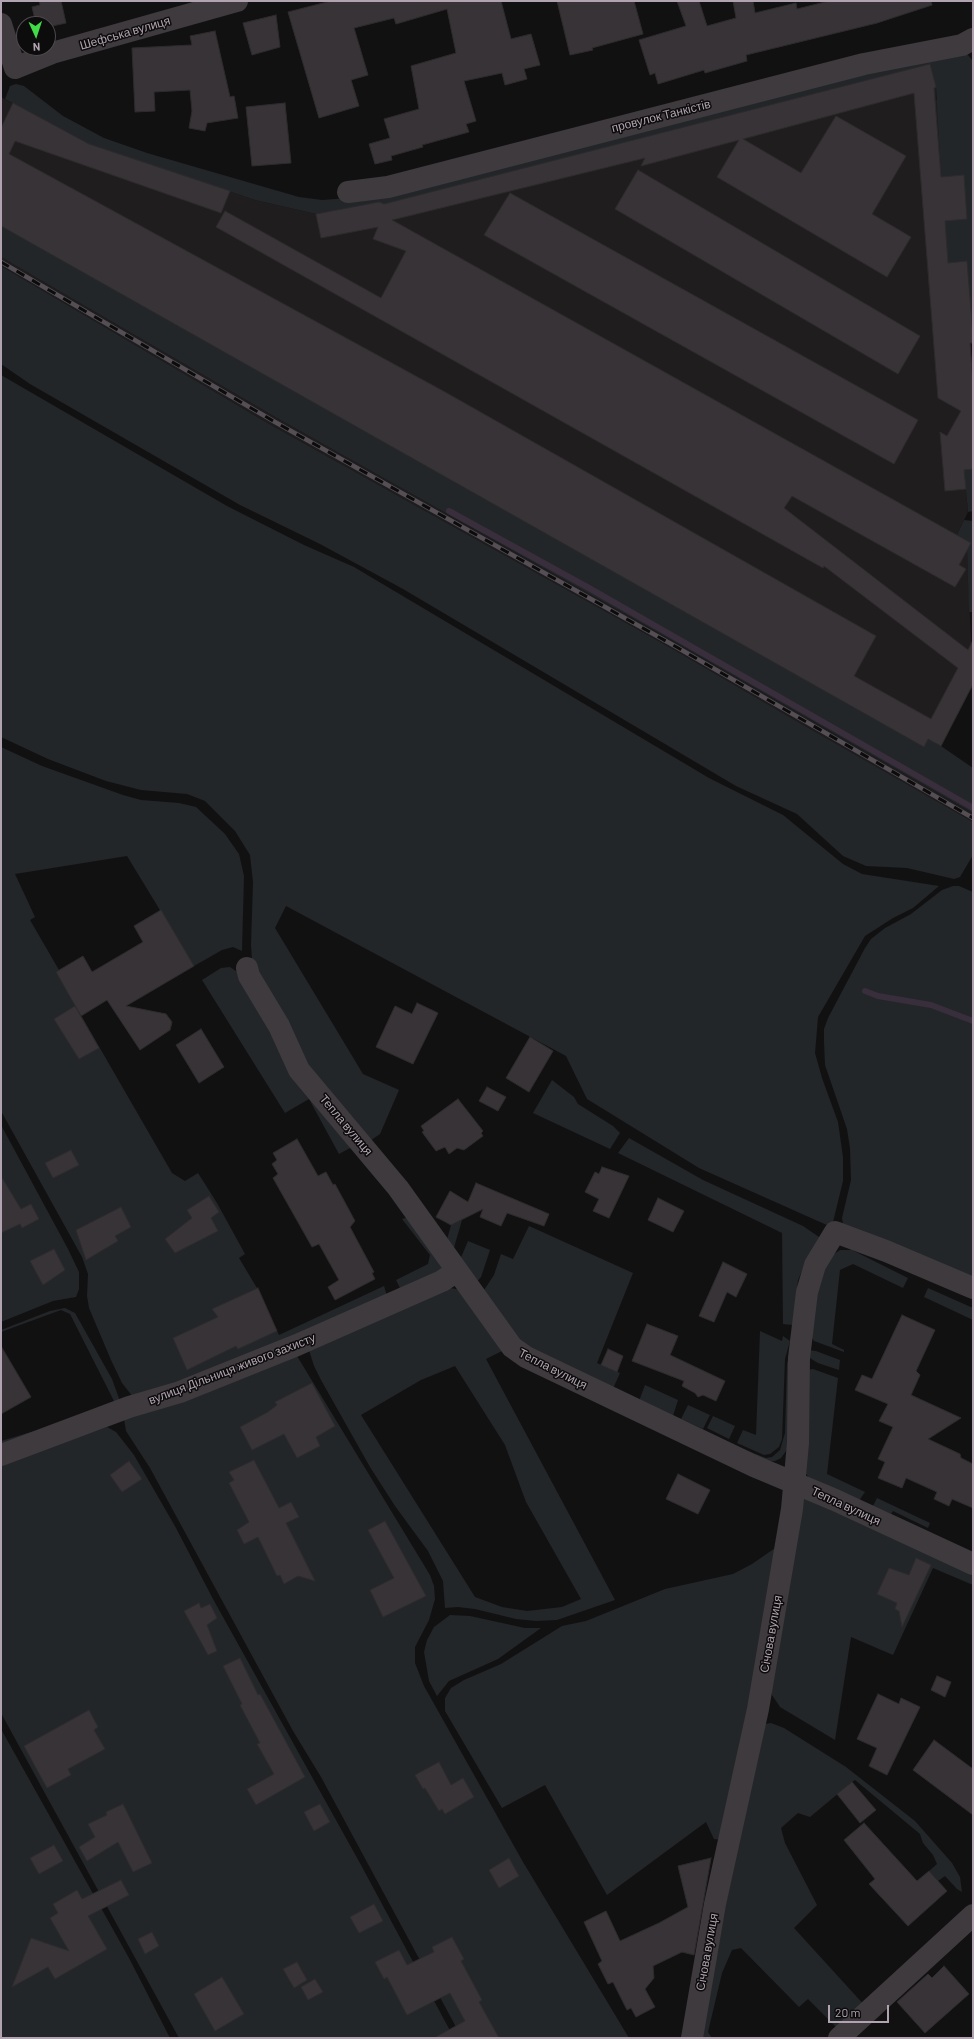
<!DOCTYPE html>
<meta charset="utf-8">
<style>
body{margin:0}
#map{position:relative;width:974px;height:2039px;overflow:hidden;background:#121112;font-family:Barlow,sans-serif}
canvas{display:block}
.frame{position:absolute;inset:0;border:2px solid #b1a4b0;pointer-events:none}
.north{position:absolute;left:16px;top:16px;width:40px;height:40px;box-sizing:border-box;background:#0d0c0d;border:1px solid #4f494e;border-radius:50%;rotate:177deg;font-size:11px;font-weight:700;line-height:16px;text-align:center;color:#b1a4b0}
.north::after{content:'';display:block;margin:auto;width:14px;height:18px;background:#42da49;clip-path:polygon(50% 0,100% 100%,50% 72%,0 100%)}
.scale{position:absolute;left:828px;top:2005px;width:61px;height:18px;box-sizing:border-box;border:2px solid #b1a4b0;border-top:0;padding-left:5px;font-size:12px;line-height:14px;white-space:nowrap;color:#b1a4b0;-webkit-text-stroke:3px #0d0c0d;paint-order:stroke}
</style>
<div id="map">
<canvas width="974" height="2039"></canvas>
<div class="frame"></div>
<div class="north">N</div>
<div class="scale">20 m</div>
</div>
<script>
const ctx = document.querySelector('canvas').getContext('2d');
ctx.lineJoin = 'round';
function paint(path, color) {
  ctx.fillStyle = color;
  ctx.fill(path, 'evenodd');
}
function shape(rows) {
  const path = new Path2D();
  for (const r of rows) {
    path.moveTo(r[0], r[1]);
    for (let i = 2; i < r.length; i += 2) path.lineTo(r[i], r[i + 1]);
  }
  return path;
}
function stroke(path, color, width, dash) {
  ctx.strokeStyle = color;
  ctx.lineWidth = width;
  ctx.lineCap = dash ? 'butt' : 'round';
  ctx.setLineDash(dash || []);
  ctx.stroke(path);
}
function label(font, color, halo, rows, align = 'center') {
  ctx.font = font + ' Barlow,sans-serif';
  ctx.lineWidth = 3;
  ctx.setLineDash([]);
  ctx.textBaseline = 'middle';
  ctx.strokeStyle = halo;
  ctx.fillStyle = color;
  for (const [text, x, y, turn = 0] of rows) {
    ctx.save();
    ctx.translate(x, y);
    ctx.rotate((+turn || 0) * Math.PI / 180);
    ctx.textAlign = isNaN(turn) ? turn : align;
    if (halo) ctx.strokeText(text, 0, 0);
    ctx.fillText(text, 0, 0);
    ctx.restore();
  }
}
const built = shape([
 [930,64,936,87,936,98,964,175,967,219,967,261,973,336,973,343,955,345,971,365,973,386,973,469,964,470,968,512,957,535,971,543,967,550,973,687,964,698,941,746,928,739,924,747,1,226,1,97,89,144,255,200,316,214,379,202,384,204],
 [1,257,277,418,675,642,973,813,973,822,798,722,671,648,271,425,1,266]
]);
const green = shape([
 [959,51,968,55,972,60,973,68,973,336,967,261,948,263,945,221,967,219,964,176,941,177,936,87,930,64,384,204,379,202,316,214,255,200,89,144,5,99,10,86,16,84,24,86,63,116,104,138,147,153,299,197,322,200,349,198],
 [1,226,924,747,928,739,941,746,973,768,973,813,675,642,277,418,1,257],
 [1,266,271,425,671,648,798,722,973,822,973,855,960,877,954,879,907,868,866,866,843,856,797,814,736,786,403,589,320,544,240,505,30,384,1,364],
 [1,375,227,506,304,545,354,567,709,778,783,815,843,864,862,874,939,886,913,908,893,918,865,936,818,1017,815,1053,822,1078,838,1122,843,1157,843,1181,833,1222,829,1226,699,1168,587,1099,566,1056,286,906,275,928,363,1074,399,1090,380,1134,367,1143,304,1069,253,974,251,945,253,882,250,855,235,831,205,801,187,794,141,790,106,781,48,759,1,737],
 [973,469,973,511,968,512,964,470],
 [964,520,973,521,973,612,969,612,967,550,971,543,957,535],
 [1,747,42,766,123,795,141,800,179,803,196,807,225,834,239,854,244,876,242,951,233,947,222,950,194,966,127,856,15,874,35,917,30,920,59,970,56,972,172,1173,185,1181,198,1173,217,1203,245,1254,239,1258,257,1288,279,1335,384,1286,388,1299,256,1355,133,1397,122,1383,111,1360,89,1308,87,1296,88,1274,82,1257,1,1111],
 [953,886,959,886,973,892,973,1280,843,1224,842,1218,851,1180,850,1148,847,1129,825,1065,824,1042,824,1029,828,1018,865,948,871,939,885,928,911,914,942,890],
 [230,967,246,978,352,1147,339,1154,309,1099,285,1113,202,980,221,968],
 [552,1080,574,1097,578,1104,613,1126,620,1133,610,1149,533,1113],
 [1,1125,68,1249,79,1272,79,1289,76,1297,53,1301,1,1322],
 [629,1138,703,1180,803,1226,819,1237,820,1245,804,1266,798,1280,793,1325,783,1324,782,1233,618,1153],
 [409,1217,443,1265,442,1274,401,1290,396,1280,428,1264,430,1255,402,1219],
 [462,1220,455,1244,453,1253,446,1243,451,1225],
 [529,1226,633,1273,597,1363,620,1373,612,1391,525,1348,482,1293,494,1275,501,1254,513,1259],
 [468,1241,490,1250,481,1277,475,1284,459,1262],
 [840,1250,852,1250,908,1278,903,1288,853,1264,840,1270,832,1344,844,1350,844,1352,814,1341,810,1335,819,1276,828,1258],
 [445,1287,461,1290,508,1348,486,1359,615,1600,557,1620,536,1621,516,1619,475,1609,458,1607,445,1608,443,1581,428,1551,395,1506,370,1467,321,1380,314,1366,308,1347],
 [455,1366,505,1445,526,1502,581,1599,562,1607,527,1611,502,1607,475,1597,361,1415,421,1380],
 [928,1288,973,1308,973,1320,924,1297],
 [65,1308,75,1313,112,1379,120,1401,119,1407,1,1451,1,1441,88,1415,115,1403,70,1314,61,1310,1,1332,1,1330,50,1311],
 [760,1331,782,1341,783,1336,790,1341,785,1359,782,1439,779,1447,770,1454,764,1455,737,1443,743,1430,756,1435],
 [791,1347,789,1447,781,1458,775,1461,761,1462,738,1447,766,1458,772,1457,780,1450,785,1433,787,1364],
 [808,1350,816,1351,840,1360,839,1370,818,1363,808,1357],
 [297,1356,430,1575,434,1586,435,1599,429,1620,415,1647,415,1663,424,1686,523,1862,629,2038,462,2038,321,1777,293,1731,150,1468,126,1431,124,1419],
 [813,1369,838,1378,827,1474,865,1492,856,1505,813,1484,803,1469,806,1370],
 [645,1385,678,1400,672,1419,638,1404],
 [688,1405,710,1415,703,1429,681,1419],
 [713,1416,735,1426,729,1439,707,1428],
 [107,1427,116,1432,134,1455,176,1528,213,1599,361,1865,454,2038,179,2038,1,1713,1,1464],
 [809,1497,973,1571,973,1585,933,1568,893,1655,851,1637,835,1740,780,1707,772,1695,770,1676,800,1501],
 [877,1498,930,1523,928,1528,893,1511,891,1514,873,1506],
 [778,1546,723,1840,714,1839,706,1822,607,1895,545,1785,502,1808,445,1711,445,1698,451,1688,464,1680,501,1664,562,1626,586,1621,665,1589,733,1574,752,1564],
 [450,1615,470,1616,525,1628,541,1628,498,1659,449,1681,437,1696,429,1681,424,1652,427,1640,434,1627],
 [771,1723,784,1728,846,1767,915,1821,952,1863,960,1877,962,1892,957,1889,945,1876,938,1881,929,1871,937,1864,933,1855,923,1843,920,1834,914,1829,855,1780,852,1782,810,1817,798,1813,781,1828,785,1843,817,1905,794,1928,866,2007,838,2029,808,1999,799,2007,741,1948,732,1950,722,1973,708,2032,712,2038,698,2038,702,2012,765,1724],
 [1,1729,129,1958,170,2038,1,2038]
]);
const stream = shape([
 [449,511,589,588,973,808],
 [865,991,878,996,931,1005,973,1021]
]);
const building = shape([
 [39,1,61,1,66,23,48,27,48,24,36,24,32,7,40,5,39,1],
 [331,1,501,1,511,39,531,34,540,65,524,69,527,79,505,85,502,73,464,81,476,121,466,124,469,132,422,145,423,147,391,156,392,160,375,164,369,144,390,138,384,119,419,109,411,66,456,53,447,9,396,24,394,18,354,28,368,75,351,80,359,106,319,118,288,12,331,1],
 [557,1,634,1,643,34,592,48,593,50,570,55,557,1],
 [677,1,699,1,707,26,736,18,733,1,753,1,755,13,796,3,797,9,829,1,931,1,932,5,877,23,746,55,747,61,705,73,704,70,658,84,655,73,650,75,639,40,686,26,677,1],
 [276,15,280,47,252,55,243,23,276,15],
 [215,31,230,97,234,96,238,118,207,123,205,131,189,128,192,111,190,90,154,92,155,111,135,112,132,48,192,45,190,36,215,31],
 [930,64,936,87,934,88,941,177,964,175,967,219,945,221,948,263,967,261,973,336,973,343,970,343,973,386,973,469,964,470,966,489,945,491,940,432,947,436,961,411,938,398,914,93,743,139,801,173,836,116,906,156,872,214,911,237,887,277,717,177,739,140,641,166,645,158,392,220,971,543,959,565,966,569,955,587,792,496,784,508,968,650,973,640,973,684,941,746,928,739,924,747,1,226,1,128,13,103,89,144,230,191,221,213,15,141,9,154,445,392,876,636,854,676,931,719,958,668,824,566,823,568,216,227,225,211,381,298,406,251,373,239,378,227,321,238,316,214,379,202,384,204,930,64],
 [285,103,291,163,252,166,246,107,285,103],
 [638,170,920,336,898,374,615,209,638,170],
 [510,193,918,420,894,464,484,235,510,193],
 [161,910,194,966,126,1006,166,1014,172,1022,170,1030,140,1050,107,1000,81,1016,56,972,83,956,92,972,143,942,134,926,161,910],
 [417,1003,438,1013,413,1064,376,1047,395,1006,412,1014,417,1003],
 [75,1006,99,1048,79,1059,54,1019,75,1006],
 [201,1029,224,1067,199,1083,176,1045,201,1029],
 [530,1037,553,1051,529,1092,506,1078,530,1037],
 [487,1087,506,1097,498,1111,479,1101,487,1087],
 [458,1099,483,1131,481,1133,483,1136,464,1150,457,1148,449,1154,445,1147,436,1151,422,1132,424,1131,421,1126,458,1099],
 [297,1139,318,1176,326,1172,333,1185,335,1184,355,1221,350,1227,374,1272,372,1273,375,1279,335,1300,328,1287,339,1280,319,1244,312,1247,273,1178,278,1174,272,1164,277,1160,273,1153,297,1139],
 [71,1150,79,1165,53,1178,45,1163,71,1150],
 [602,1167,629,1176,609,1218,593,1211,599,1199,585,1192,595,1172,599,1174,602,1167],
 [1,1176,21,1209,31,1204,39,1219,22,1228,20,1224,1,1233,1,1176],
 [476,1183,549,1214,544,1226,507,1213,501,1226,480,1217,483,1209,451,1225,436,1217,450,1191,468,1202,476,1183],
 [209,1196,219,1212,211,1218,218,1231,175,1253,165,1239,192,1218,187,1210,209,1196],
 [658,1198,684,1211,673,1232,648,1220,658,1198],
 [121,1207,131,1227,115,1236,118,1241,86,1260,76,1230,121,1207],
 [54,1249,65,1270,43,1285,30,1261,54,1249],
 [723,1262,747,1274,736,1297,727,1292,714,1322,699,1316,723,1262],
 [258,1288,277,1331,238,1349,236,1346,187,1370,173,1338,218,1317,212,1309,258,1288],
 [902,1315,935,1330,916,1371,920,1375,911,1395,961,1418,928,1439,960,1454,961,1458,973,1464,973,1508,952,1499,949,1506,934,1499,937,1492,906,1478,902,1488,878,1478,885,1462,878,1459,893,1427,879,1421,888,1404,855,1390,862,1375,872,1379,902,1315],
 [647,1324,678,1336,670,1355,725,1381,716,1401,703,1395,698,1397,695,1393,682,1386,684,1381,632,1361,647,1324],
 [1,1346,31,1397,1,1414,1,1346],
 [608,1349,623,1356,617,1372,601,1365,608,1349],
 [312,1383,335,1426,316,1437,320,1446,297,1458,284,1434,252,1450,240,1427,268,1412,277,1405,275,1402,312,1383],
 [254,1460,279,1508,291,1502,299,1517,286,1523,315,1581,298,1576,284,1584,280,1575,277,1576,258,1537,244,1544,237,1530,249,1522,229,1483,234,1480,229,1472,254,1460],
 [129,1461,142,1479,122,1492,110,1475,129,1461],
 [678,1474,710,1490,698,1514,666,1499,678,1474],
 [385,1521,426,1596,383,1617,370,1590,394,1578,368,1530,385,1521],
 [916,1558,931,1565,902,1627,899,1611,895,1609,897,1603,877,1594,889,1568,909,1575,916,1558],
 [199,1603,201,1608,210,1604,217,1618,207,1625,217,1651,208,1655,184,1611,199,1603],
 [240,1658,258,1695,260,1694,305,1777,256,1805,247,1789,274,1774,257,1744,260,1743,240,1705,242,1704,223,1666,240,1658],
 [937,1676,951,1682,945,1697,931,1690,937,1676],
 [878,1694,899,1704,901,1698,920,1707,887,1775,869,1766,877,1748,857,1739,878,1694],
 [89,1710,98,1727,94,1730,105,1749,68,1769,71,1775,47,1788,24,1746,89,1710],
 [934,1740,973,1769,973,1815,913,1770,934,1740],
 [439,1762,451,1785,463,1778,474,1797,445,1814,442,1809,439,1811,425,1788,423,1789,415,1775,439,1762],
 [852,1782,876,1810,860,1823,837,1794,852,1782],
 [123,1804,152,1863,133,1872,118,1842,87,1861,79,1847,95,1837,88,1824,107,1815,106,1812,123,1804],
 [320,1804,330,1822,314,1831,304,1812,320,1804],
 [864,1823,917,1881,929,1871,947,1891,908,1926,869,1884,875,1879,844,1840,864,1823],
 [54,1845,63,1861,39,1874,30,1858,54,1845],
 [509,1858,519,1876,499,1888,489,1870,509,1858],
 [711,1858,694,1955,682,1952,653,1966,654,1978,645,1989,655,2007,636,2017,631,2008,627,2010,613,1982,608,1984,598,1964,602,1961,584,1922,606,1911,620,1941,659,1923,688,1907,678,1866,711,1858],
 [121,1880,129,1895,88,1916,107,1949,55,1979,48,1967,12,1987,31,1938,69,1951,50,1918,58,1913,53,1904,77,1890,82,1899,121,1880],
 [374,1904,383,1921,359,1933,350,1917,374,1904],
 [152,1932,159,1946,145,1954,138,1939,152,1932],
 [452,1937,464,1959,461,1961,482,2000,479,2002,499,2038,434,2038,465,2021,450,1993,407,2015,387,1977,384,1979,375,1962,399,1950,407,1965,434,1952,432,1947,452,1937],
 [297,1962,307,1980,294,1988,283,1969,297,1962],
 [944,1966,969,1994,925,2033,897,2002,928,1974,932,1978,944,1966],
 [222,1977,244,2014,215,2031,194,1994,222,1977],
 [315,1979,323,1992,308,2000,301,1987,315,1979]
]);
const street = shape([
 [1,24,15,68,52,53,237,1],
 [348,192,388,187,864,64,962,45,973,39],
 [247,968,249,976,279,1026,299,1070,398,1188,512,1347,526,1357,754,1466,835,1500,973,1564],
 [1,1455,129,1407,180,1392,297,1345,442,1281,457,1271],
 [692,2038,715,1904,758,1709,792,1509,798,1443,799,1358,807,1292,815,1265,835,1232,886,1251,973,1288],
 [839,2038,973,1915]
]);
const rail = shape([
 [1,262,275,422,673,645,973,818]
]);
const streetNames = [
 ["Шефська вулиця",125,33,-16],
 ["провулок Танкістів",661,116,-14],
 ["Тепла вулиця",346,1125,50],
 ["вулиця Дільниця живого захисту",232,1369,-21],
 ["Тепла вулиця",553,1369,27],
 ["Тепла вулиця",846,1506,25],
 ["Січова вулиця",771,1634,-80],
 ["Січова вулиця",707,1952,-80]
];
paint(built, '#1f1d1e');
paint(green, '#222629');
stroke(stream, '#392e3b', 6);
paint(building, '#373336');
stroke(building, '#2e2b2d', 1);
stroke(street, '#3e3a3d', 22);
stroke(rail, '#554f55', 4.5);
stroke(rail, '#0d0c0d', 3, [9]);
label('12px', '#b1a4b0', '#0d0c0d', streetNames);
</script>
